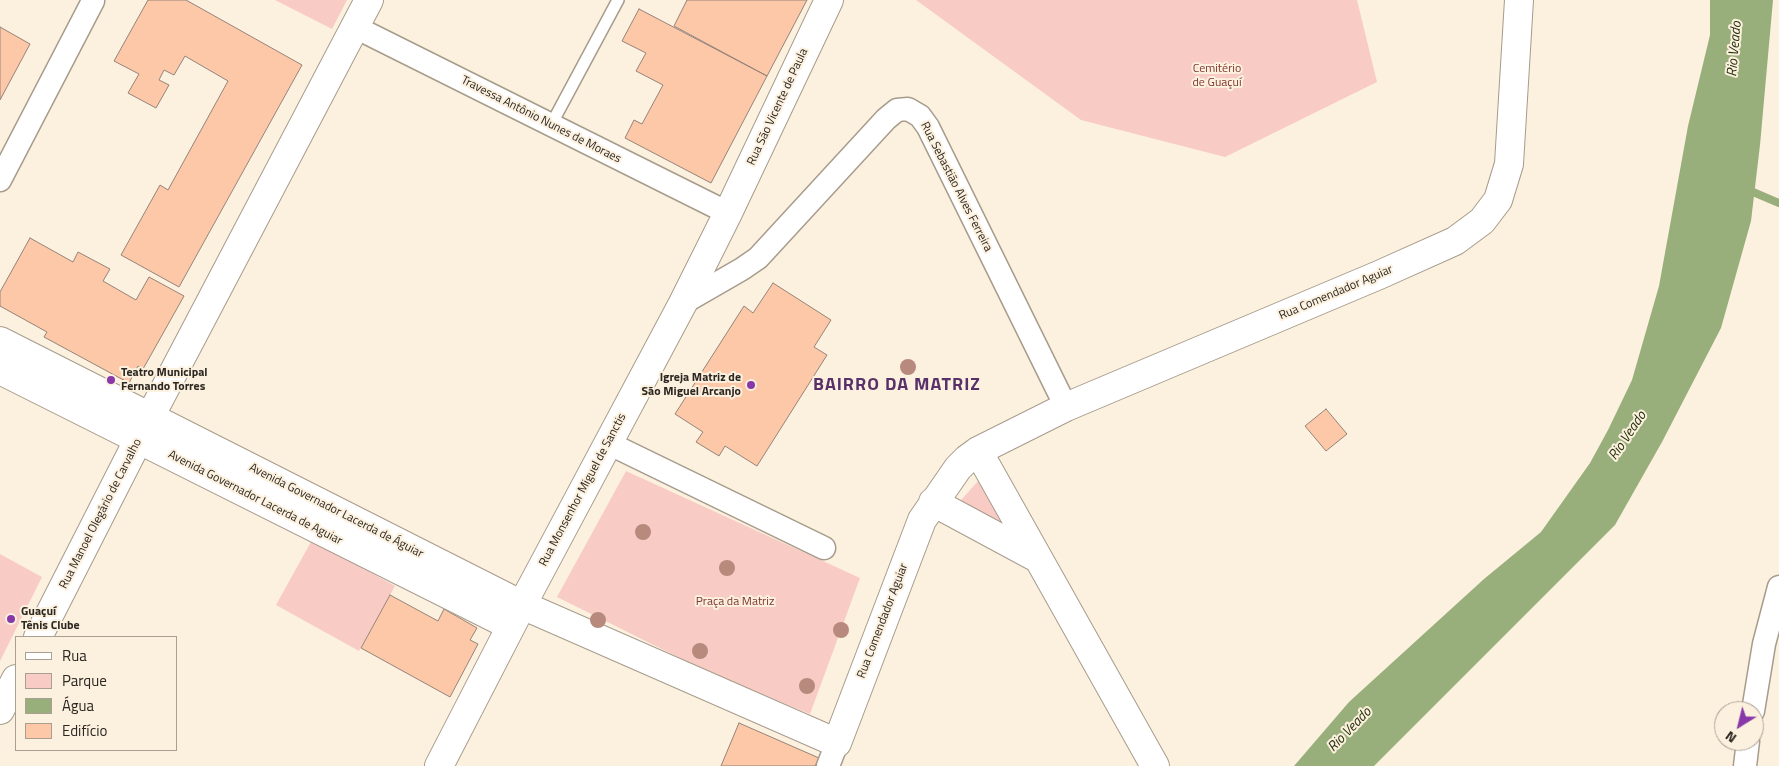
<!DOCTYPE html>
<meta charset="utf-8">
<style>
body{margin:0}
#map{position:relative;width:1779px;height:766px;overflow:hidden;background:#fcf0df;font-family:"Titillium Web",sans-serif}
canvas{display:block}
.legend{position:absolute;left:15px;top:636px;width:162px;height:115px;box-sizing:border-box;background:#fcf0df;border:1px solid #a9a093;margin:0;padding:6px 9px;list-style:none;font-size:15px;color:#2c2721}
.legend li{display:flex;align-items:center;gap:10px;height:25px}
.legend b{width:25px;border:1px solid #a9a093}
.north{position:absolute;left:1714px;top:701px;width:50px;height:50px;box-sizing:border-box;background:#fcf0df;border:1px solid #a9a093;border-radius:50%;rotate:216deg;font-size:14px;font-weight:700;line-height:20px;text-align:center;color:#2c2721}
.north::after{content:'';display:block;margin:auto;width:18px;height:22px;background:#8838a8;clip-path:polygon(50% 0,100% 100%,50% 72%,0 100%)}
</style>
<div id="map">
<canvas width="1779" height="766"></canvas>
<ul class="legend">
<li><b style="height:6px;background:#fff"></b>Rua</li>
<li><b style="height:14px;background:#f8ccc5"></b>Parque</li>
<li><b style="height:14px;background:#99af7b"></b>Água</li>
<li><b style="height:14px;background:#fdc8a7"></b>Edifício</li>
</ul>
<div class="north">N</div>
</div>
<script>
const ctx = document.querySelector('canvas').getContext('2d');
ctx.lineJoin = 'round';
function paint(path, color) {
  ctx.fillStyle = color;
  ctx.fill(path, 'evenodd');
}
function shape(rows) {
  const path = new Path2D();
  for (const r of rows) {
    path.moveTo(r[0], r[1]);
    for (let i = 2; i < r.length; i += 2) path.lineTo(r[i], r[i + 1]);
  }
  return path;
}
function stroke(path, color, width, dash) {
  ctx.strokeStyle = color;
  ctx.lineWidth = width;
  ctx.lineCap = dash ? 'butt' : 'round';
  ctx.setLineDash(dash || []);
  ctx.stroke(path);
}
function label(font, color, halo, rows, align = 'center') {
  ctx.font = font + ' "Titillium Web",sans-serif';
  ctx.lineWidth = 4;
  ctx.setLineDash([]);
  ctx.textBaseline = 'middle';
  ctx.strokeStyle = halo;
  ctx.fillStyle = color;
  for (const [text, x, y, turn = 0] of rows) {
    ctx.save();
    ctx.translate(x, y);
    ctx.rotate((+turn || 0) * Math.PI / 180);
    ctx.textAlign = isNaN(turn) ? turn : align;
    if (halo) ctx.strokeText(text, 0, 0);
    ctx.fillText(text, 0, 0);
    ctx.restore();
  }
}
const green = shape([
 [275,0,347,0,332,29],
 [916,0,1357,0,1377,82,1225,157,1081,120],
 [626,471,860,578,810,714,708,672,557,597],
 [978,481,1008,529,956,506],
 [312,540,395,586,359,651,276,605],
 [0,554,42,577,0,661]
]);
const water = shape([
 [1710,0,1773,0,1760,145,1751,221,1721,328,1662,442,1615,525,1374,766,1294,766,1349,702,1484,579,1541,532,1590,463,1608,430,1632,380,1659,286,1688,126,1710,35]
]);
const stream = shape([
 [1746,189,1779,203]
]);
const building = shape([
 [148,0,186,0,302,65,179,287,121,255,160,185,168,190,228,81,185,56,174,75,164,70,159,80,169,85,156,108,128,93,139,74,114,61,148,0],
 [687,0,807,0,767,76,674,26,687,0],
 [639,9,767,76,711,183,625,138,634,120,642,124,663,85,636,71,646,53,622,41,639,9],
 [0,27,30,44,0,100,0,27],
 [30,238,73,262,78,252,110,269,103,281,136,300,149,277,184,296,143,369,138,366,129,383,44,337,47,332,0,306,0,292,30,238],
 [773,283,831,320,814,347,827,355,757,466,725,446,719,456,696,442,703,432,675,414,744,306,753,313,773,283],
 [1326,409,1347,434,1326,451,1305,426,1326,409],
 [390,595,438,621,444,609,477,628,470,640,478,644,450,697,361,648,390,595],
 [739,723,819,758,815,766,721,766,739,723]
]);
const lane = shape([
 [551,125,618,0]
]);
const street = shape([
 [355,27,728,213],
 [0,180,93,1],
 [683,303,742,269,758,258,886,119,897,110,908,109,920,116,928,127,1066,407],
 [608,443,824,548],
 [1753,711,1764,644,1779,587],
 [828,766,837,743],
 [1745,766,1748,741]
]);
const secondary = shape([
 [0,341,522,605,837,743,922,520,958,468,967,459,978,451,1066,407,1379,275,1455,241,1482,221,1498,200,1509,164,1519,0],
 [0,370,511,626],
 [978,451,1155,766],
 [933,502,1037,558],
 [38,637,150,417,369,0],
 [0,710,16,679],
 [439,766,522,605,683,303,728,213,829,0]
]);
const trees = [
 [908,367],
 [643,532],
 [727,568],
 [598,620],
 [841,630],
 [700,651],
 [807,686]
];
const markers = [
 [111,380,5,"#8838a8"],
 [751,385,5,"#8838a8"],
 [11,619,5,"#8838a8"]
];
const parkNames = [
 ["Cemitério",1217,69],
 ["de Guaçuí",1217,83],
 ["Praça da Matriz",735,602]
];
const streetNames = [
 ["Rua São Vicente de Paula",778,107,-65],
 ["Travessa Antônio Nunes de Moraes",541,120,27],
 ["Rua Sebastião Alves Ferreira",956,187,63],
 ["Rua Comendador Aguiar",1336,293,-23],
 ["Rua Monsenhor Miguel de Sanctis",583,490,-62],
 ["Avenida Governador Lacerda de Aguiar",255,498,27],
 ["Avenida Governador Lacerda de Águiar",336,511,27],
 ["Rua Manoel Olegário de Carvalho",101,514,-63],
 ["Rua Comendador Aguiar",883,621,-69]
];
const poiNames = [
 ["Teatro Municipal",121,373],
 ["Fernando Torres",121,387],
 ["Igreja Matriz de",741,378,"right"],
 ["São Miguel Arcanjo",741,392,"right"],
 ["Guaçuí",21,612],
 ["Tênis Clube",21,626]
];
const waterNames = [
 ["Rio Veado",1735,49,-85],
 ["Rio Veado",1628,436,-56],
 ["Rio Veado",1350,730,-46]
];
const districtNames = [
 ["BAIRRO DA MATRIZ",897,386]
];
paint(green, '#f8ccc5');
paint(water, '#99af7b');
stroke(stream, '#99af7b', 8);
paint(building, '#fdc8a7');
stroke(building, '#958379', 1);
stroke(lane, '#a79c8c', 14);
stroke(street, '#a79c8c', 25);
stroke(secondary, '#a79c8c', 30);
stroke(lane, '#fff', 11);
stroke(street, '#fff', 22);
stroke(secondary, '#fff', 28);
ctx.fillStyle = '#b8897d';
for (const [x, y] of trees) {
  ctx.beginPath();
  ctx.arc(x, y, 8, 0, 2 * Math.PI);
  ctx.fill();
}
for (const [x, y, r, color] of markers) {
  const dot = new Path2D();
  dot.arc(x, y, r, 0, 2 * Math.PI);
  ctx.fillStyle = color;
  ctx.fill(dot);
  stroke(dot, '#fcf0df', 2);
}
label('12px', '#80352d', '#fcf0df', parkNames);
label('12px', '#2c2721', '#fcf0df', streetNames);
label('bold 12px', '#2c2721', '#fcf0df', poiNames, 'left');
label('italic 14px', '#24320b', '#fcf0df', waterNames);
ctx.letterSpacing = '1px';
label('bold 18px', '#583168', '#fcf0df', districtNames);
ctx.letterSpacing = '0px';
</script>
